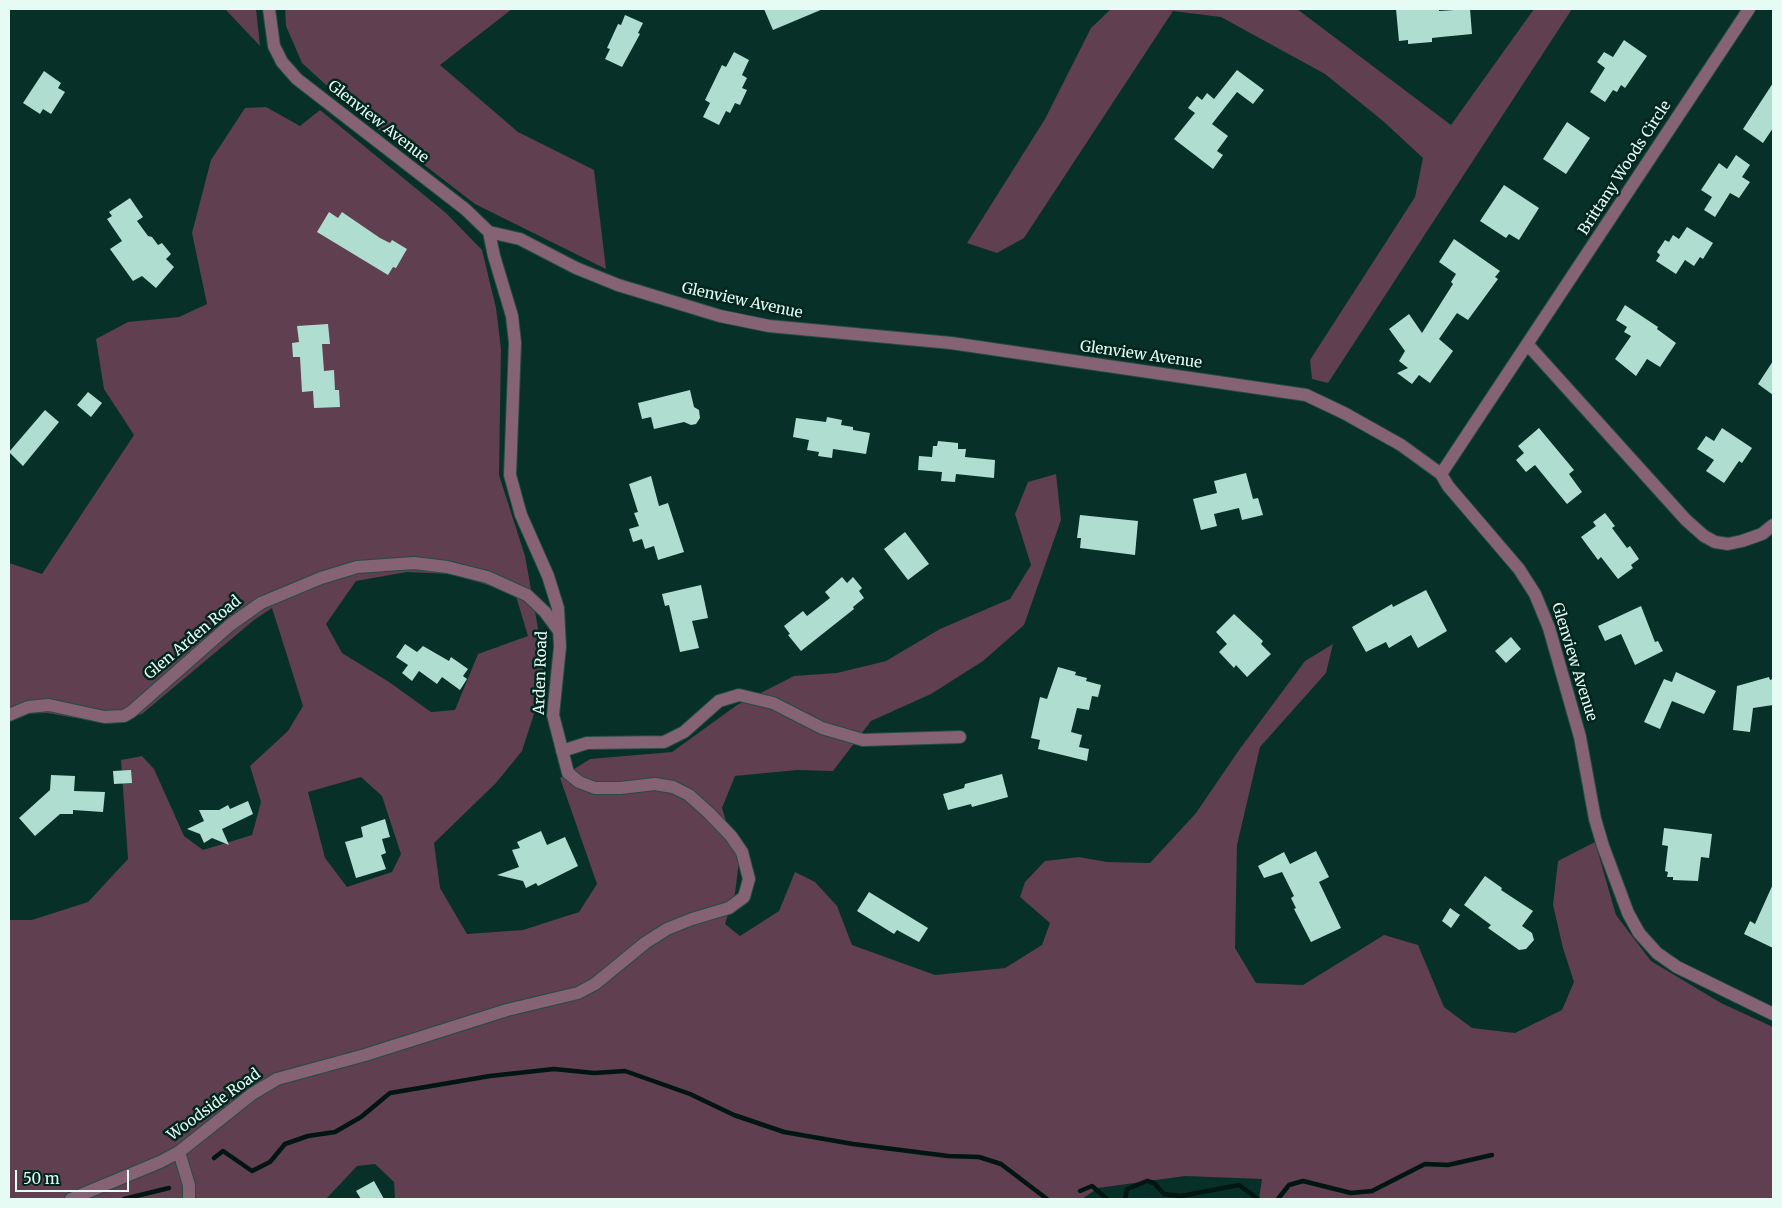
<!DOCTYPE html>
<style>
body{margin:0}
#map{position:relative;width:1782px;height:1208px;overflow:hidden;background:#063028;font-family:Merriweather,serif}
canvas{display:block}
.frame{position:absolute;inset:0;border:10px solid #e5fbf4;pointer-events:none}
.scale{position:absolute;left:15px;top:1170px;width:114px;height:22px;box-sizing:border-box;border:2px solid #e5fbf4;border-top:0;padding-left:6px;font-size:15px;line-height:18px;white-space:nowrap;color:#e5fbf4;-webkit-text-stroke:4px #00261e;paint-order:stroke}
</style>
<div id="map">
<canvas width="1782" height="1208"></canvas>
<div class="frame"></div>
<div class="scale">50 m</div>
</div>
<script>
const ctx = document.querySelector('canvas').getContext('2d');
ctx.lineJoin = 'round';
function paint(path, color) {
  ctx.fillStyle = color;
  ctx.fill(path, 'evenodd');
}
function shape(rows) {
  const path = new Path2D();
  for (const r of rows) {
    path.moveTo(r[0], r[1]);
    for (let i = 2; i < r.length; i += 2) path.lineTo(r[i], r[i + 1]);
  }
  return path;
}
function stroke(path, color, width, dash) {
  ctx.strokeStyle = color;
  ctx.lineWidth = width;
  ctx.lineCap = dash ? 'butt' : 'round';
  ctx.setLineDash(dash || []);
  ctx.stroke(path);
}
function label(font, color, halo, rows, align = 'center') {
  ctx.font = font + ' Merriweather,serif';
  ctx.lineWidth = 5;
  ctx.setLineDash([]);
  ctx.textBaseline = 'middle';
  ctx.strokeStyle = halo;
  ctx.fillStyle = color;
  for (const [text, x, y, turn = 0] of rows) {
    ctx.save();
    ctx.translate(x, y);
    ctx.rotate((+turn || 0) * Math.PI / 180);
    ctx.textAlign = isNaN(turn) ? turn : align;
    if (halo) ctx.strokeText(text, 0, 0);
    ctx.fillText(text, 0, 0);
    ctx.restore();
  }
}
const green = shape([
 [225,9,256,9,260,46],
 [285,9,512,9,440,65,518,132,594,170,606,269,475,204,358,114,302,63,286,26],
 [1111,9,1297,9,1451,125,1534,9,1572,9,1328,383,1312,379,1310,360,1415,197,1423,158,1383,121,1325,74,1221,17,1173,11,1024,238,997,253,967,243,1045,119,1091,28],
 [266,107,300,126,320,110,446,213,482,250,496,308,501,349,499,475,525,556,541,645,545,680,522,751,496,783,434,843,440,888,467,934,523,930,579,912,597,884,560,778,590,759,672,752,737,705,794,676,837,673,886,661,940,629,1010,599,1031,565,1015,514,1028,482,1056,474,1061,520,1024,625,983,661,931,694,871,721,833,771,797,770,735,776,722,808,739,862,735,893,725,924,740,936,779,911,795,872,815,882,837,906,852,945,935,975,1005,968,1042,945,1050,923,1020,897,1025,882,1045,861,1079,857,1107,862,1150,863,1196,813,1239,750,1305,661,1333,644,1326,673,1260,747,1237,845,1235,948,1256,983,1303,985,1384,935,1418,945,1444,1007,1472,1028,1515,1033,1562,1010,1574,982,1563,948,1553,905,1558,861,1595,842,1616,915,1651,961,1721,1003,1773,1027,1773,1199,1259,1199,1262,1179,1185,1176,1098,1188,1082,1199,395,1199,394,1182,375,1164,357,1166,326,1199,9,1199,9,920,32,920,88,902,128,859,121,760,142,756,154,769,184,836,203,850,252,835,261,802,250,766,288,731,303,706,272,608,254,620,142,714,110,724,47,713,21,714,9,722,9,563,42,574,134,435,104,389,96,339,128,322,179,317,207,304,192,233,211,160,245,108],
 [407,572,450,574,515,593,528,636,478,654,455,710,431,712,389,682,342,653,326,624,356,581],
 [361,777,382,796,401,854,392,872,347,887,325,858,308,792]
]);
const stream = shape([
 [214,1158,223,1151,252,1171,270,1162,285,1144,308,1136,335,1132,361,1117,390,1093,490,1076,554,1069,594,1073,625,1071,690,1094,734,1115,784,1132,853,1144,948,1156,979,1157,1001,1164,1047,1199],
 [1080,1191,1092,1186,1107,1199],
 [124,1199,169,1188],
 [1125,1199,1127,1189,1147,1181,1154,1183,1164,1194,1181,1196,1239,1185,1258,1199],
 [1278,1199,1289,1185,1303,1181,1351,1193,1372,1191,1425,1164,1448,1165,1492,1155]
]);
const building = shape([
 [764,9,823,9,773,30],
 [1396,9,1439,9,1439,11,1470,9,1472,34,1441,37,1432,38,1432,42,1408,44,1408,40,1399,41],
 [625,15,643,23,638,33,640,34,622,67,605,59,610,49,607,48,618,24,621,25],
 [1624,40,1647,56,1625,88,1621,85,1617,92,1613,90,1605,102,1590,92,1605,68,1597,62,1604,52,1613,57],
 [734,52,749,60,742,75,747,78,742,88,747,90,740,105,735,103,730,113,726,111,719,125,703,117,710,103,705,100,722,65,726,67],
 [1237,70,1264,90,1253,104,1237,92,1212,124,1228,136,1217,151,1223,155,1213,169,1174,139,1195,113,1188,108,1197,96,1202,100,1207,93,1214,99],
 [44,71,61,83,58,88,65,92,51,114,43,109,40,114,23,103],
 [1773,83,1773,128,1763,143,1743,129],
 [1567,122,1590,138,1566,174,1543,159],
 [1736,155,1750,165,1742,177,1750,182,1739,198,1730,193,1715,217,1704,210,1712,197,1701,190,1719,163,1727,169],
 [1504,185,1539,208,1519,240,1509,234,1506,238,1480,221],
 [130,198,143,217,137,221,148,236,152,237,158,245,162,243,171,254,166,259,174,267,156,288,142,276,133,281,110,249,122,241,107,219,112,216,109,212],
 [329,212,338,218,342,212,380,238,390,243,392,240,407,249,396,268,393,267,388,275,317,232],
 [1687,227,1713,243,1703,259,1700,257,1694,266,1685,260,1676,274,1656,261,1660,255,1657,252,1665,240,1669,242,1673,235,1679,239],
 [1454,239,1500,271,1495,277,1498,279,1468,320,1457,313,1439,339,1453,351,1430,383,1419,375,1412,384,1397,373,1408,368,1399,361,1405,351,1389,329,1409,314,1422,333,1453,284,1451,282,1456,274,1439,262],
 [1625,305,1658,327,1657,329,1676,343,1660,367,1647,359,1636,376,1615,359,1631,336,1624,332,1627,327,1616,320],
 [328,324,330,344,322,344,324,371,334,370,335,390,339,390,340,407,314,408,313,391,302,392,300,357,293,357,292,343,299,342,297,326],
 [1773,361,1773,395,1758,384],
 [690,390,694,407,699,410,700,418,696,424,691,425,684,422,654,429,651,417,642,419,638,403],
 [88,392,102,403,91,417,77,405],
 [45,410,59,422,23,466,9,452],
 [827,417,842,420,841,425,853,427,853,430,870,433,866,454,833,449,832,458,818,456,819,452,807,450,809,440,793,437,796,418,826,422],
 [1539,428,1574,470,1569,474,1582,492,1567,504,1535,465,1526,472,1516,460,1524,453,1518,446],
 [1722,428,1752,448,1742,463,1739,461,1724,483,1706,471,1714,460,1697,449,1706,436,1714,441],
 [938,441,958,443,958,449,966,449,965,457,995,460,994,478,956,474,955,482,941,481,942,472,918,470,919,456,932,457,933,446,937,446],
 [1246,473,1253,499,1258,498,1263,515,1242,520,1239,508,1214,514,1217,526,1201,530,1193,499,1217,493,1214,481],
 [651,476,659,506,668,503,684,552,658,560,654,546,645,549,642,539,633,542,629,529,639,526,634,513,638,512,629,484],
 [1605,513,1615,526,1612,528,1627,548,1630,546,1639,559,1631,565,1633,568,1618,579,1601,557,1598,560,1581,537,1596,526,1593,522],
 [1080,515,1138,521,1135,555,1080,548,1081,538,1077,538],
 [905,532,929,564,908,580,884,549],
 [842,577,847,583,853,577,862,588,859,591,864,598,853,607,854,609,801,651,788,635,790,634,784,626,803,611,807,616,830,598,825,592],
 [701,585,708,618,692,621,699,648,680,652,669,605,665,606,662,594],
 [1426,590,1447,631,1418,648,1411,635,1389,648,1386,642,1366,652,1352,627,1392,604,1393,607],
 [1641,606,1655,642,1658,641,1663,651,1635,665,1621,634,1605,641,1598,626],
 [1234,614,1263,641,1261,644,1271,654,1247,677,1236,665,1234,668,1219,652,1227,644,1216,632],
 [1511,637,1521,649,1506,663,1495,651],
 [405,644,417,652,423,646,449,661,451,657,468,669,463,676,467,679,460,690,442,677,437,684,419,671,412,681,402,673,408,665,396,657],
 [1058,667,1076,672,1075,675,1087,678,1086,681,1101,685,1098,697,1092,696,1089,710,1077,708,1071,732,1082,735,1079,747,1089,749,1087,761,1038,749,1040,740,1031,738,1040,697,1047,699],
 [1676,672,1716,691,1704,714,1672,701,1660,729,1644,722,1664,679,1672,682],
 [1769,677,1770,680,1773,679,1773,705,1753,708,1750,732,1733,730,1737,686],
 [131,770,132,783,114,784,113,771],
 [1002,774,1008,797,972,807,971,804,948,810,943,794,964,788,965,784],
 [51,775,75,776,74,791,105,792,103,812,73,810,73,814,60,814,35,836,19,818,50,790],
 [248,801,253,814,222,829,229,845,212,838,204,843,200,834,187,829,204,821,199,810,219,810,228,805,230,809],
 [385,819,390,837,382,839,386,853,381,855,386,869,356,878,345,842,363,837,361,827],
 [1664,828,1712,834,1709,858,1701,857,1698,881,1673,880,1673,877,1667,877,1668,872,1665,871,1668,846,1662,845],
 [541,831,547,845,565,837,578,866,538,886,536,883,526,888,523,881,497,875,519,867,512,850,520,848,517,842],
 [1316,851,1329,877,1319,882,1341,928,1311,942,1294,909,1296,908,1291,898,1294,896,1282,872,1264,878,1258,866,1284,852,1290,864],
 [1485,876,1502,888,1501,890,1533,911,1522,926,1532,933,1534,940,1526,949,1519,950,1488,928,1491,925,1464,905],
 [1773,884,1773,948,1744,934,1750,921,1755,924],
 [869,892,928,928,919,942,897,930,894,934,857,911],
 [1450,908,1460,915,1451,928,1442,921],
 [374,1181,384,1199,361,1199,356,1191]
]);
const minor = shape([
 [269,9,274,46,282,62,297,79,465,209,489,232,520,239,576,268,618,285,720,316,769,326,951,343,1306,395,1344,413,1401,445,1441,474,1448,486,1519,569,1535,594,1549,628,1580,737,1595,819,1603,846,1628,913,1639,933,1657,953,1677,967,1773,1014],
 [1528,345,1686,520,1704,536,1715,542,1728,544,1742,541,1762,534,1773,525],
 [1441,474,1749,9],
 [9,715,28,707,49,705,104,717,124,716,131,712,230,625,261,603,321,578,357,567,414,563,447,567,487,577,527,595,545,612,559,631],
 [562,751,587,743,664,742,684,732,719,701,739,695,773,703,822,728,863,740,960,737],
 [179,1152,189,1185,189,1199],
 [71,1199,160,1162,179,1152,252,1094,277,1079,365,1055,507,1010,578,993,595,984,645,943,667,929,692,919,729,908,744,897,749,879,742,852,731,836,709,813,689,795,673,787,655,784,620,788,595,788,579,782,568,773,553,715,560,647,558,608,548,576,521,515,510,475,515,343,512,316,494,256,489,232]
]);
const streetNames = [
 ["Glenview Avenue",378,122,38],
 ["Brittany Woods Circle",1625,168,-57],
 ["Glenview Avenue",742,301,12],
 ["Glenview Avenue",1141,355,8],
 ["Glen Arden Road",193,638,-40],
 ["Glenview Avenue",1574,662,73],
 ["Arden Road",541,673,-88],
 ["Woodside Road",214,1105,-36]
];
paint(green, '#5f3f50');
stroke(stream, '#011611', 4.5);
paint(building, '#afded1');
stroke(minor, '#254c45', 14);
stroke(minor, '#856375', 12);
label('15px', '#e5fbf4', '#00261e', streetNames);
</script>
